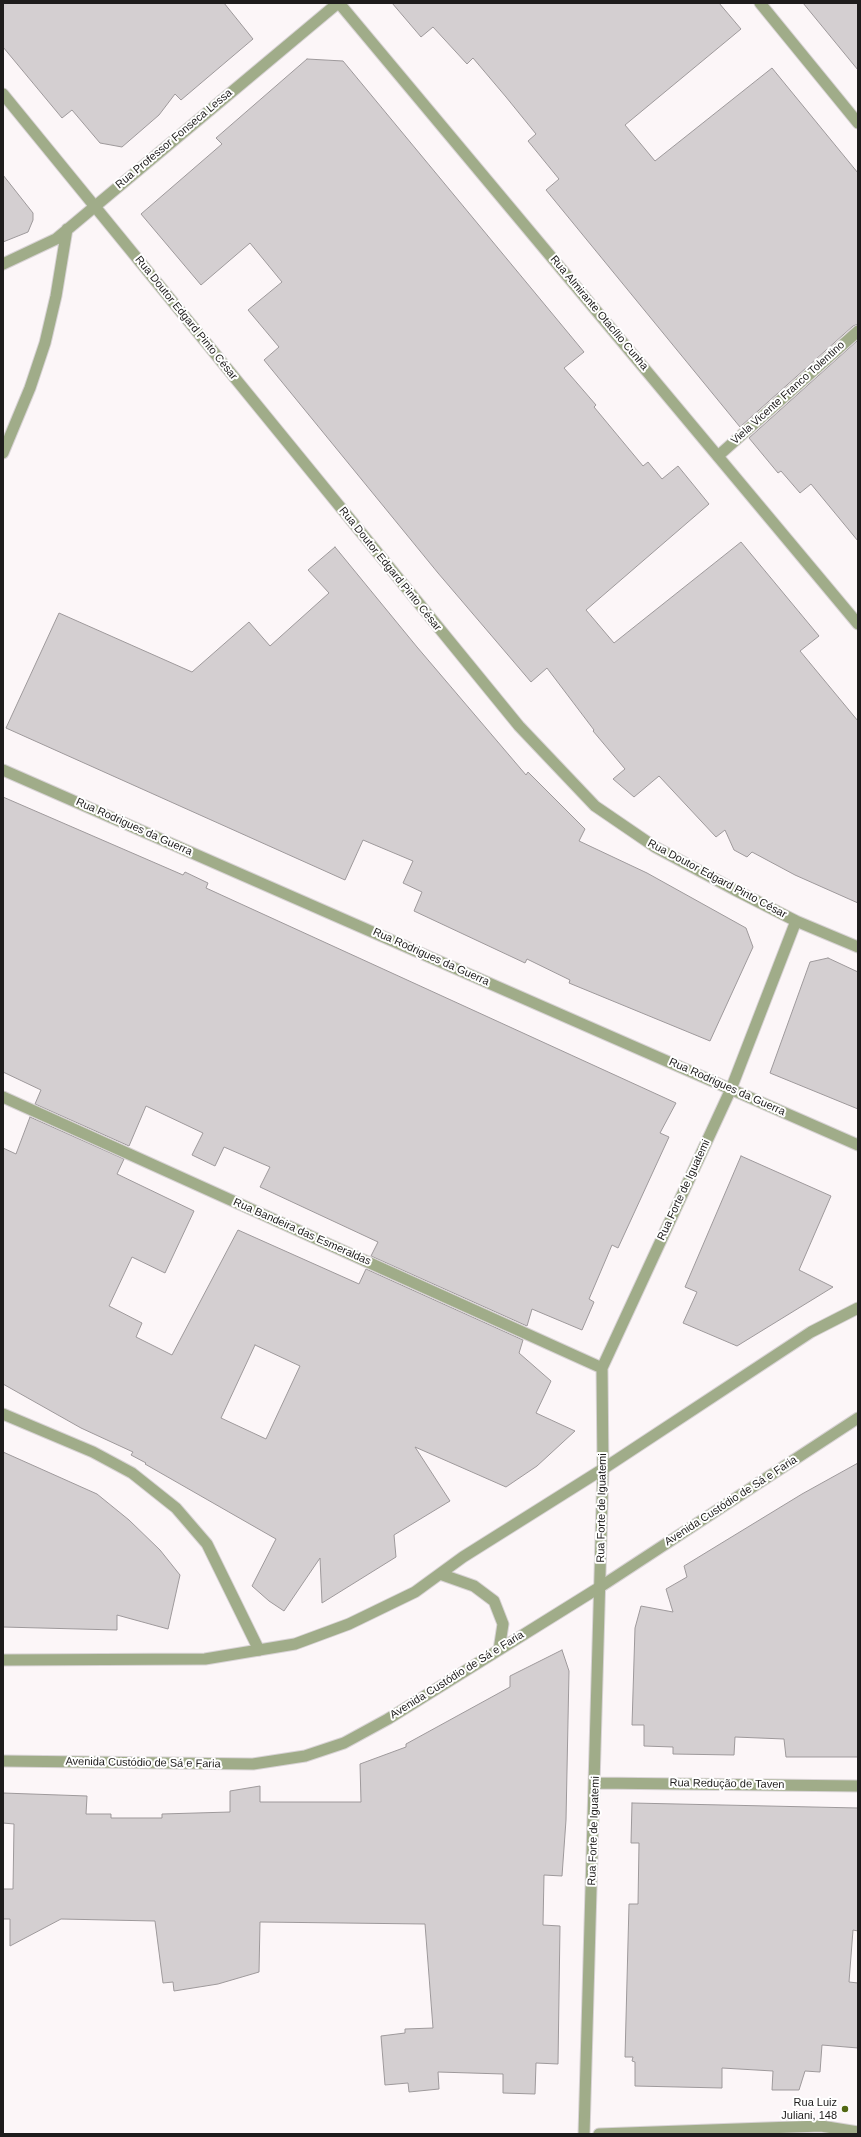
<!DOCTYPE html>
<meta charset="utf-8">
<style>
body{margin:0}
#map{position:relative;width:861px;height:2137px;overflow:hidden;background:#fcf6f8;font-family:Helvetica,sans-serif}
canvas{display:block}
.frame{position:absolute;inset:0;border:4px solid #1e1c1c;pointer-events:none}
</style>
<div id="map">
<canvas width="861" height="2137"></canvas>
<div class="frame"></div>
</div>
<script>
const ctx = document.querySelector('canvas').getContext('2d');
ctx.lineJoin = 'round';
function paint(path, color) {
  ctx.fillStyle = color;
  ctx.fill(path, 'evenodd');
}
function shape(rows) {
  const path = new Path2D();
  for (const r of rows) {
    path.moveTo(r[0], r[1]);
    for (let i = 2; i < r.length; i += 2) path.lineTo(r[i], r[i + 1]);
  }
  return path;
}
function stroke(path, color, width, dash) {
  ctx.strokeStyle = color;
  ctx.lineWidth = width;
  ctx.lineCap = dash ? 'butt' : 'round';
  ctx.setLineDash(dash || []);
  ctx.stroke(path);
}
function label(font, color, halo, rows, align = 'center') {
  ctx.font = font + ' Helvetica,sans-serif';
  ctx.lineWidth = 4;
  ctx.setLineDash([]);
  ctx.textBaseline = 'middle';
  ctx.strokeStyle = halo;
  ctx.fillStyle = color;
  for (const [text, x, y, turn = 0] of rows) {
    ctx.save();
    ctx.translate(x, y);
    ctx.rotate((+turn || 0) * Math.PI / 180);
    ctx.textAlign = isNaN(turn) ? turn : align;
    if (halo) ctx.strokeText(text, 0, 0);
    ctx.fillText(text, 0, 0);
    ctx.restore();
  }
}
const building = shape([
 [3,3,224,3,253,39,181,100,175,94,159,115,122,147,100,143,72,110,62,118,3,47,3,3],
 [392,3,719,3,741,29,625,125,655,161,772,68,858,173,858,324,853,326,740,427,546,190,559,179,528,141,536,134,506,97,473,58,467,64,433,27,421,37,392,3],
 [803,3,858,3,858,70,803,3],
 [307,59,343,61,584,352,564,368,596,405,594,407,643,466,648,462,662,479,678,466,709,504,586,610,614,643,741,542,819,636,800,651,858,721,858,903,795,875,752,852,747,857,734,850,725,830,716,837,659,776,634,797,613,779,625,769,593,731,594,730,547,668,531,682,438,573,264,360,279,347,248,310,282,282,250,243,201,285,141,214,222,144,216,138,307,59],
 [3,175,33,213,33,220,28,232,3,242,3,175],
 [858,340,858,541,811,484,800,493,781,471,778,473,749,438,858,340],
 [335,547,417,647,526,775,528,772,585,829,579,841,647,873,746,928,753,947,710,1041,569,983,570,980,527,959,525,963,414,911,422,892,403,883,413,861,363,840,345,880,6,728,59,613,192,672,249,622,270,646,329,593,308,570,335,547],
 [3,797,183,875,185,872,208,883,206,888,676,1103,660,1133,669,1137,618,1248,612,1245,589,1299,594,1302,582,1330,532,1309,527,1326,371,1256,378,1242,260,1187,270,1167,224,1147,215,1166,192,1155,203,1133,146,1106,129,1146,35,1104,41,1090,3,1072,3,797],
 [828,958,858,972,858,1109,770,1073,810,962,828,958],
 [30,1117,124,1159,117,1174,194,1211,165,1273,132,1257,109,1306,142,1323,136,1337,172,1355,238,1230,359,1284,366,1269,523,1340,519,1353,551,1381,536,1413,575,1431,537,1466,506,1487,415,1447,450,1501,394,1535,396,1557,322,1603,320,1558,284,1611,269,1601,252,1586,276,1539,145,1464,146,1463,131,1455,133,1452,81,1428,3,1384,3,1148,16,1154,30,1117],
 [255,1345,300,1366,266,1439,221,1418,255,1345],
 [741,1156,831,1196,799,1270,833,1287,737,1346,683,1323,697,1292,685,1287,741,1156],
 [3,1452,97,1494,129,1520,160,1550,180,1575,168,1629,117,1615,117,1630,3,1627,3,1452],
 [858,1463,858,1757,786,1757,784,1739,735,1737,734,1755,673,1754,673,1747,644,1746,644,1725,632,1725,635,1628,641,1606,673,1612,666,1589,687,1577,684,1566,802,1494,858,1463],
 [562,1650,569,1671,566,1820,562,1876,544,1875,543,1925,560,1926,558,2064,536,2063,535,2094,503,2093,503,2074,438,2072,439,2089,409,2092,408,2083,385,2085,381,2036,405,2033,405,2029,433,2028,425,1924,260,1922,259,1972,218,1984,174,1991,173,1982,163,1983,155,1921,61,1919,10,1946,10,1919,3,1919,3,1889,13,1889,14,1824,3,1823,3,1793,87,1796,86,1814,111,1814,111,1818,162,1818,162,1814,230,1812,230,1791,260,1786,260,1802,361,1802,360,1764,406,1747,406,1744,510,1687,510,1676,562,1650],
 [632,1803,858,1808,858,1931,853,1930,849,1982,858,1983,858,2048,822,2045,820,2072,805,2071,799,2090,772,2090,773,2071,722,2068,722,2088,635,2086,635,2062,632,2061,633,2057,625,2057,629,1904,638,1904,639,1843,631,1843,632,1803]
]);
const service = shape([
 [718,456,858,331]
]);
const minor = shape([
 [339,3,858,624],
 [760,3,858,123],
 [3,94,519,726,595,806,655,847,735,890,796,921,858,947],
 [3,264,56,239,338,3],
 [3,453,30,388,45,343,56,296,67,229],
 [3,770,858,1145],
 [3,1097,602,1368],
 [3,1414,93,1452,132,1473,176,1508,207,1544,259,1650],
 [596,1783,858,1786],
 [584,2134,603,1469,602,1368,731,1089,796,921]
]);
const tertiary = shape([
 [440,1574,474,1586,494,1601,503,1624,499,1650],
 [3,1660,205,1659,295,1644,349,1624,415,1592,463,1557,603,1469,811,1332,858,1308],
 [3,1761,253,1764,305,1756,344,1743,388,1719,600,1587,858,1418],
 [599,2134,821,2126,858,2132]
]);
const markers = [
 [845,2109,4,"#526713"]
];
const streetNames = [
 ["Rua Professor Fonseca Lessa",174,139,-40],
 ["Rua Almirante Otacílio Cunha",599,313,50],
 ["Rua Doutor Edgard Pinto César",186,318,51],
 ["Viela Vicente Franco Tolentino",788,393,-42],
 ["Rua Doutor Edgard Pinto César",390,569,51],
 ["Rua Rodrigues da Guerra",134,827,24],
 ["Rua Doutor Edgard Pinto César",717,879,28],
 ["Rua Rodrigues da Guerra",431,957,24],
 ["Rua Rodrigues da Guerra",727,1087,24],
 ["Rua Forte de Iguatemi",684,1190,-65],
 ["Rua Bandeira das Esmeraldas",302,1232,24],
 ["Avenida Custódio de Sá e Faria",731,1501,-33],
 ["Rua Forte de Iguatemi",602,1508,-89],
 ["Avenida Custódio de Sá e Faria",457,1675,-32],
 ["Avenida Custódio de Sá e Faria",143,1763,1],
 ["Rua Redução de Taven",727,1784,1],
 ["Rua Forte de Iguatemi",594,1831,-88]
];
const poiNames = [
 ["Rua Luiz",837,2103],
 ["Juliani, 148",837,2116]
];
paint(building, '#d4cfd1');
stroke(building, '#9e999b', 1);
stroke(service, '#d8d3d5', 13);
stroke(minor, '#d8d3d5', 13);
stroke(tertiary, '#d8d3d5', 13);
stroke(service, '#a0ac89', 11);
stroke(minor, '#a0ac89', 11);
stroke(tertiary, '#a0ac89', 11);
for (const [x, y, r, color] of markers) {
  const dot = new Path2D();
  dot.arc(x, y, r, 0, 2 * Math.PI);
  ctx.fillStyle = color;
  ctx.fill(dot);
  stroke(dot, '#fff', 1.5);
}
label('11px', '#1e1c1c', '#fff', streetNames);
label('11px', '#1e1c1c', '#fff', poiNames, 'right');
</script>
